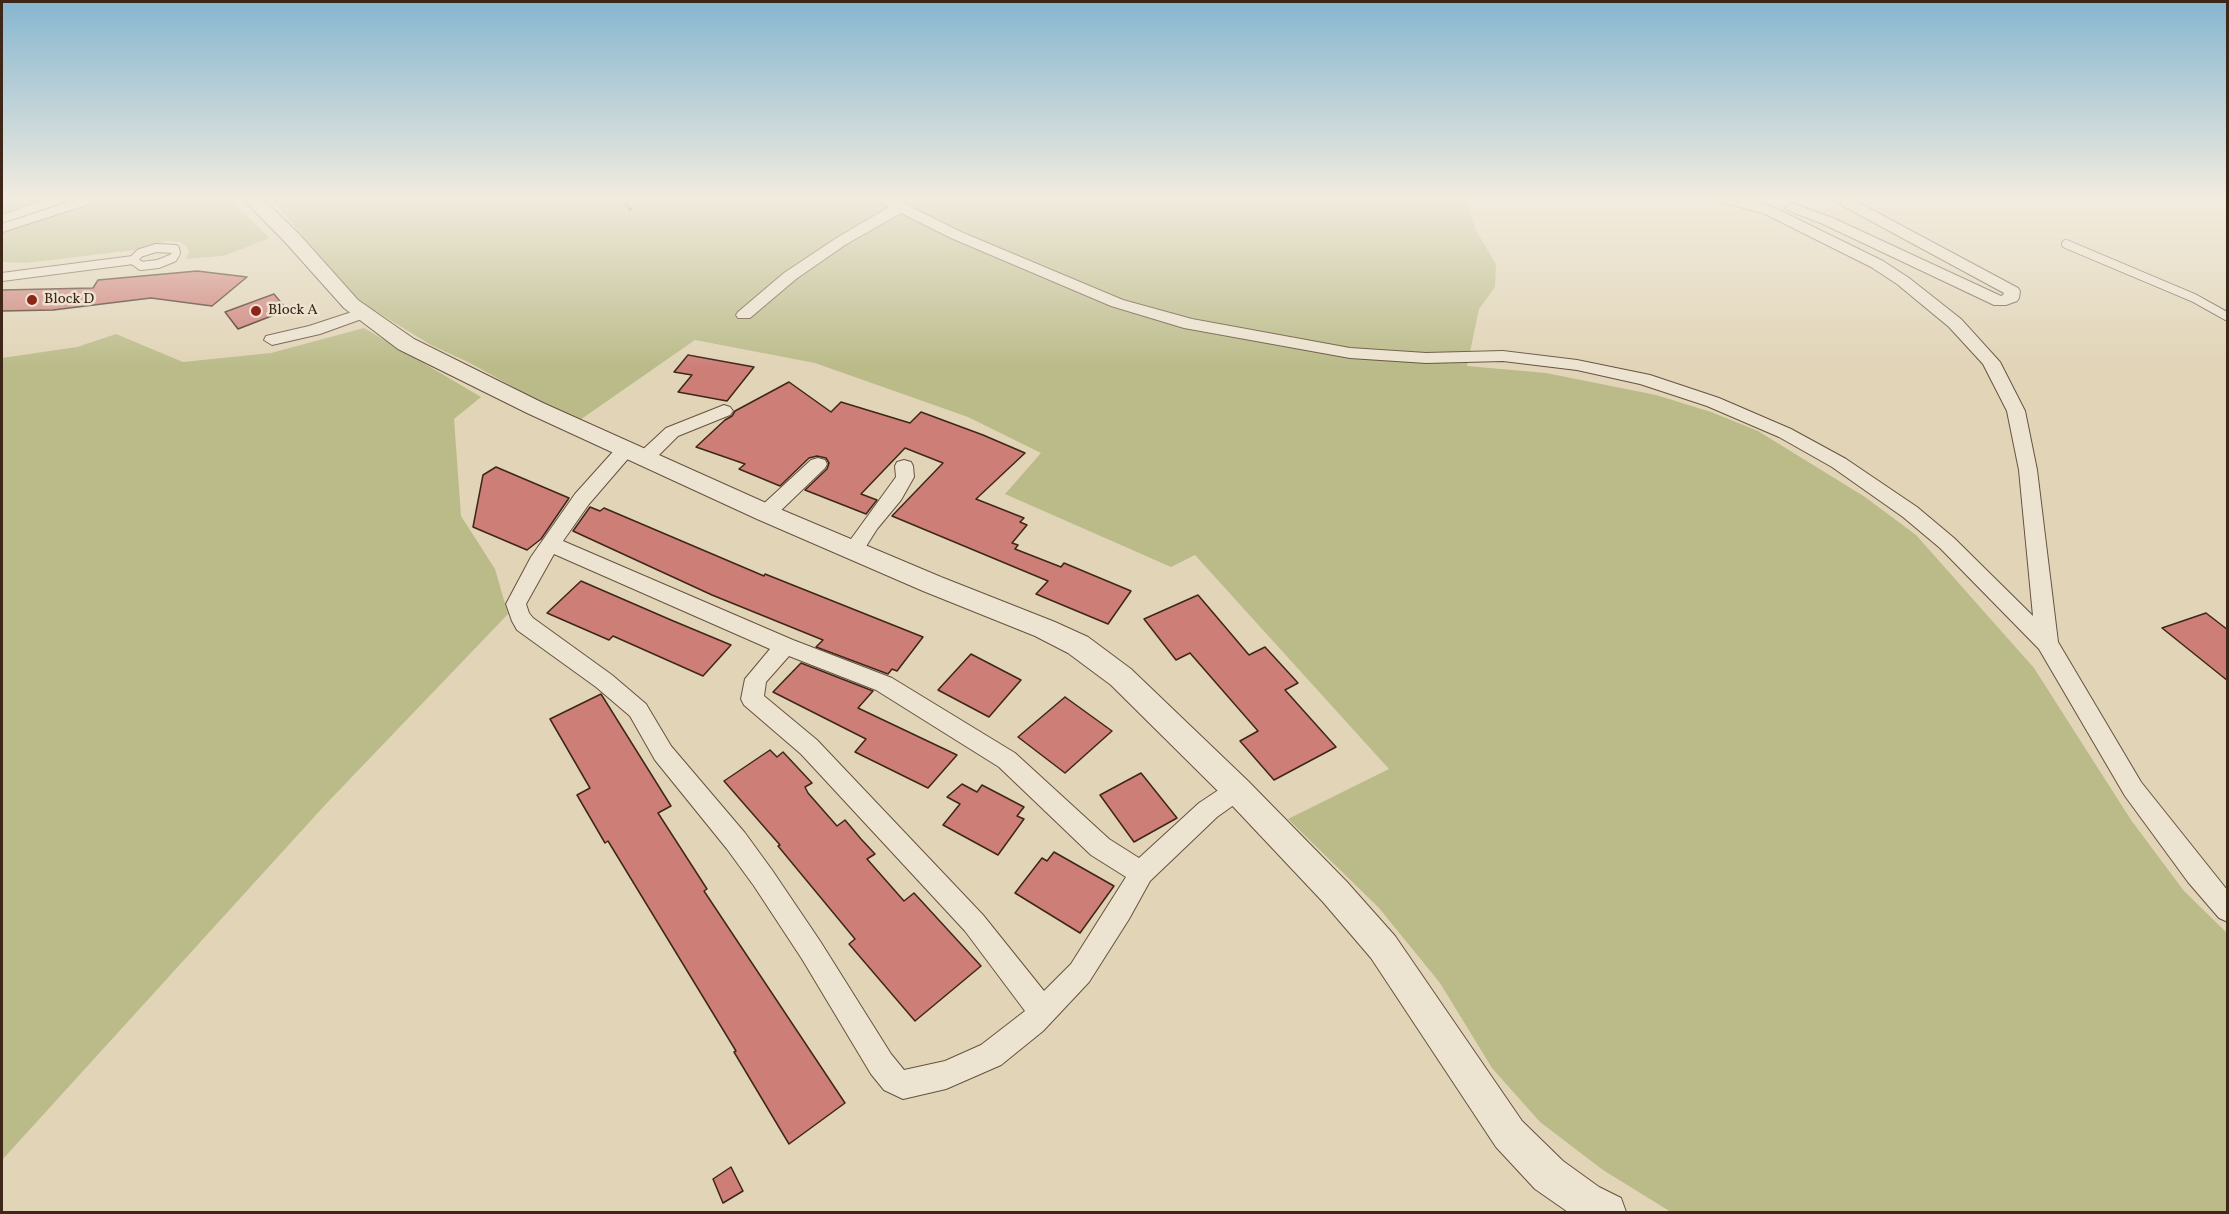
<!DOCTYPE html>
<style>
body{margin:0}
#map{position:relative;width:2229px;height:1214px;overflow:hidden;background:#e1d4b7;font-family:Vollkorn,serif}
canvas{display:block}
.frame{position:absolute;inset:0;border:3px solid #3e2619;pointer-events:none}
</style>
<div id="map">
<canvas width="2229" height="1214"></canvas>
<div class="frame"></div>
</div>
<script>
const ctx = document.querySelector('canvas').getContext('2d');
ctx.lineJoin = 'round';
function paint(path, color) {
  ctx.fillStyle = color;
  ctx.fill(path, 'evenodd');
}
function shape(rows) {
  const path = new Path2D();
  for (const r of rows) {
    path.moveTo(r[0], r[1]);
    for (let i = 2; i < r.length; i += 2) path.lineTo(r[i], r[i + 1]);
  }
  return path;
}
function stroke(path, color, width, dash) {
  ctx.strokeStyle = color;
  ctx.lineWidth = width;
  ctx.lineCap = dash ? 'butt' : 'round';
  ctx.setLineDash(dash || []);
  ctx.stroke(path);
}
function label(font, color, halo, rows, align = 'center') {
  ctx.font = font + ' Vollkorn,serif';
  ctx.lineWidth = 5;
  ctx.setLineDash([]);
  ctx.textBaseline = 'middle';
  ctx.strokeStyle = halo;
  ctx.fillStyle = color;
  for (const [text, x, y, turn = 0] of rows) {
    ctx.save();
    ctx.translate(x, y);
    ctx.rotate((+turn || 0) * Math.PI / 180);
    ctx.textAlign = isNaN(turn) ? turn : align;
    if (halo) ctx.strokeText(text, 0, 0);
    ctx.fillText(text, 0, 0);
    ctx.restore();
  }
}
const green = shape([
 [2,198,52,198,2,214],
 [105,198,228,198,270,238,223,256,185,259,189,252,187,247,180,242,167,241,143,249,26,263,2,262,2,232],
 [270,198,1458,198,1468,204,1476,230,1496,264,1495,287,1479,309,1467,366,1546,373,1656,395,1711,412,1758,431,1865,497,1916,535,2034,668,2131,820,2184,891,2227,933,2227,1212,1671,1212,1603,1170,1540,1122,1492,1068,1440,983,1379,908,1288,819,1389,769,1195,555,1171,567,1005,494,1041,453,968,417,815,363,695,340,577,422,468,362,431,345,359,301],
 [364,328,481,397,454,419,461,516,495,569,508,614,325,805,2,1160,2,358,77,347,116,334,183,362,271,353]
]);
const building = shape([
 [197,271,247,277,212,306,151,298,53,310,2,311,2,290,93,288,98,280,197,271],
 [274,294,287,310,238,329,225,312,274,294],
 [688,355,754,367,727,401,678,392,692,375,674,372,688,355],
 [789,382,831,412,841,402,910,423,921,412,983,435,1025,453,976,499,1024,518,1020,522,1027,525,1012,543,1018,545,1015,549,1061,567,1064,563,1131,591,1108,624,1036,594,1048,581,892,516,943,463,905,448,861,494,877,500,866,514,805,490,827,469,829,463,826,458,817,456,809,458,780,486,739,469,745,464,696,447,725,420,732,416,735,411,789,382],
 [496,467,569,498,541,539,527,550,473,527,483,475,496,467],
 [590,507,600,511,604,508,764,576,765,574,923,637,897,671,892,669,888,674,816,647,823,640,712,595,573,531,590,507],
 [581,581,671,620,731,645,703,676,613,636,609,640,547,613,581,581],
 [1198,595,1249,655,1265,647,1298,683,1285,690,1336,747,1274,780,1240,741,1258,731,1190,653,1176,660,1144,619,1198,595],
 [2206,613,2228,630,2228,681,2162,628,2206,613],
 [971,654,1021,680,989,717,938,690,971,654],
 [801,663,873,691,858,708,957,755,928,788,855,752,866,739,773,692,801,663],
 [601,694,671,806,658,813,707,889,704,891,845,1103,789,1144,734,1052,736,1051,608,841,605,843,577,795,590,788,550,719,601,694],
 [1065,697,1112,731,1065,773,1018,737,1065,697],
 [770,750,777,757,783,752,812,783,805,787,808,793,837,826,845,820,861,839,875,854,867,859,904,901,914,893,981,966,915,1021,849,944,855,939,778,846,780,845,724,781,770,750],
 [1141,773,1177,818,1134,842,1100,795,1141,773],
 [962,784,977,792,982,785,1024,807,1017,816,1024,819,998,855,943,825,960,804,947,797,962,784],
 [1054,852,1114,886,1080,933,1015,893,1042,858,1047,861,1054,852],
 [731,1167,743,1191,723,1203,713,1179,731,1167]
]);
const path = shape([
 [622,198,631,210]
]);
const service = shape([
 [2,219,63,198],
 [2,228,95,198],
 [2066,244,2194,298,2228,317],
 [156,248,175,249,176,253,173,258,158,264,141,266,133,260,140,253,156,248],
 [2,277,133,260]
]);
const minor = shape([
 [875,198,893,198,961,232,1123,300,1192,319,1350,348,1426,353,1503,351,1577,360,1650,375,1719,398,1791,429,1846,459,1917,507,1954,538,2033,616,2019,470,2007,411,1983,364,1949,327,1897,284,1871,267,1763,213,1716,201,1714,198,1738,198,1773,207,1883,261,1909,278,1961,319,2000,362,2025,411,2037,470,2058,642,2141,782,2228,891,2228,922,2219,918,2188,882,2125,796,2039,649,1940,548,1903,517,1832,467,1779,437,1707,406,1640,384,1577,370,1503,361,1426,363,1350,358,1184,328,1111,306,951,238,901,213,845,245,796,279,750,318,738,318,736,315,738,312,784,273,835,239,889,207,875,198],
 [1832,198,1850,198,2018,288,2020,291,2019,298,2017,301,2006,305,1994,305,1823,224,1787,210,1785,207,1792,203,1833,218,2001,296,2003,295,2004,293,1834,201,1832,198],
 [364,308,370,310,372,313,370,316,320,334,272,345,264,340,266,336,309,326,364,308],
 [724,405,730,407,733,411,730,415,678,436,652,462,645,464,638,462,636,458,638,454,666,428,724,405],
 [626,443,633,445,635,449,633,453,589,504,563,541,793,640,892,678,1015,753,1109,839,1139,858,1199,803,1229,783,1237,780,1245,783,1249,790,1245,797,1217,817,1150,881,1129,919,1089,982,1043,1031,1001,1065,946,1089,903,1099,884,1090,871,1074,802,959,754,886,727,849,655,760,630,716,596,687,517,630,512,621,506,604,531,557,575,494,619,445,626,443],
 [554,554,770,649,745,679,741,699,744,705,801,754,965,931,1025,1011,981,1045,945,1061,904,1070,891,1054,820,941,772,870,745,833,671,746,646,704,612,675,533,618,529,613,526,604,554,554],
 [789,656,876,690,999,767,1091,855,1126,877,1071,964,1044,991,983,915,817,740,764,696,766,682,789,656],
 [818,458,825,460,827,464,825,468,773,518,766,520,759,518,756,513,759,508,811,460,818,458],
 [904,460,911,462,913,466,914,477,901,500,877,529,860,556,853,558,846,556,843,551,846,546,896,477,895,466,897,462,904,460]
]);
const tertiary = shape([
 [242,198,262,198,299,234,358,300,414,339,543,403,775,507,941,577,1055,622,1088,637,1131,669,1248,781,1347,882,1395,936,1522,1121,1563,1161,1599,1187,1621,1198,1626,1212,1568,1212,1535,1189,1496,1147,1371,958,1323,902,1226,799,1111,685,1068,653,1035,636,923,591,757,519,527,413,398,349,344,308,285,242,242,198]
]);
const markers = [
 [32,300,6,"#8f2418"],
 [256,311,6,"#8f2418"]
];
const farPoinames = [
 ["Block D",44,300],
 ["Block A",268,311]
];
paint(green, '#babb89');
paint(building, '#cc7e77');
stroke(building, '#3e2619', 1.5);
stroke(service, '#675240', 10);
stroke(minor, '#675240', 2);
stroke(tertiary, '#675240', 2);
stroke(path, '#3e2619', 3, [4, 2]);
stroke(service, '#ece3d0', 8);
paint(minor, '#ece3d0');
paint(tertiary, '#ece3d0');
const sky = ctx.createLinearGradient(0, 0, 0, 368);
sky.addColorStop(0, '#86b6d0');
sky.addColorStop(0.54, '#f2ecdf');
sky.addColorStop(1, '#f2ecdf00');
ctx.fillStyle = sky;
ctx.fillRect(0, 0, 2229, 368);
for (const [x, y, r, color] of markers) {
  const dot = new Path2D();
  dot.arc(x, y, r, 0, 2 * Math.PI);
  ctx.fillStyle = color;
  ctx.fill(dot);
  stroke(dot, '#ece3d0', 2);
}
label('15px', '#3e2619', '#ece3d0', farPoinames, 'left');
</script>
